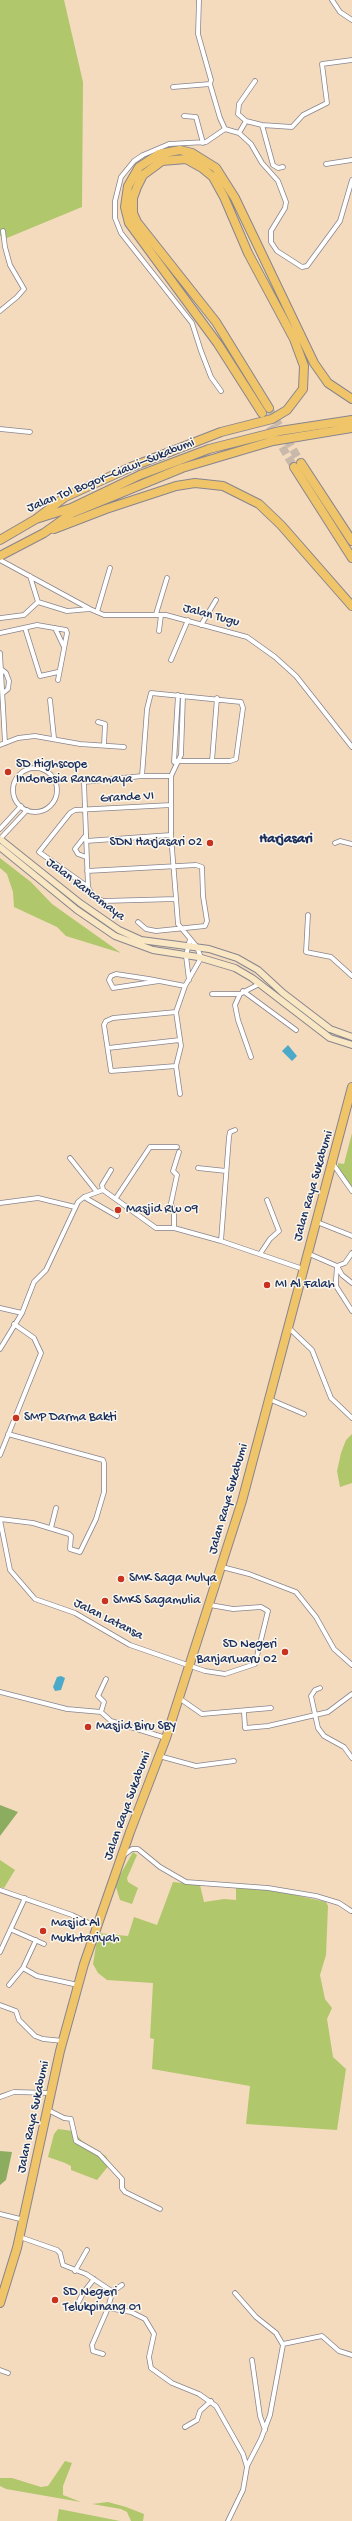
<!DOCTYPE html>
<meta charset="utf-8">
<style>
body{margin:0}
canvas{display:block;background:#f4dbbe}
</style>
<canvas width="352" height="2521"></canvas>
<script>
const ctx = document.querySelector('canvas').getContext('2d');
ctx.lineJoin = 'round';
function paint(path, color) {
  ctx.fillStyle = color;
  ctx.fill(path, 'evenodd');
}
function shape(rows) {
  const path = new Path2D();
  for (const r of rows) {
    if (r.length === 3) {
      path.moveTo(r[0] + r[2], r[1]);
      path.arc(r[0], r[1], r[2], 0, 2 * Math.PI);
      continue;
    }
    path.moveTo(r[0], r[1]);
    for (let i = 2; i < r.length; i += 2) path.lineTo(r[i], r[i + 1]);
  }
  return path;
}
function stroke(path, color, width, dash) {
  ctx.strokeStyle = color;
  ctx.lineWidth = width;
  ctx.lineCap = dash ? 'butt' : 'round';
  ctx.setLineDash(dash || []);
  ctx.stroke(path);
}
function label(font, color, halo, rows, align = 'center') {
  ctx.font = font + ' "Gochi Hand",sans-serif';
  ctx.lineWidth = 3;
  ctx.setLineDash([]);
  ctx.textBaseline = 'middle';
  ctx.strokeStyle = halo;
  ctx.fillStyle = color;
  for (const [text, x, y, turn = 0] of rows) {
    ctx.save();
    ctx.translate(x, y);
    ctx.rotate((+turn || 0) * Math.PI / 180);
    ctx.textAlign = isNaN(turn) ? turn : align;
    if (halo) ctx.strokeText(text, 0, 0);
    ctx.fillText(text, 0, 0);
    ctx.restore();
  }
}
const green = shape([
 [0,0,64,0,83,82,82,207,7,238,0,236],
 [0,858,31,882,52,904,121,953,66,936,57,927,14,907,13,892,7,874,0,868],
 [352,1133,352,1192,338,1168,338,1163,344,1164],
 [352,1434,352,1483,340,1487,337,1471,341,1453,346,1440],
 [133,1852,137,1855,127,1878,128,1882,138,1888,132,1904,120,1900,115,1884],
 [0,1860,15,1870,4,1888,0,1887],
 [173,1882,200,1885,204,1902,224,1899,236,1900,236,1887,277,1888,286,1893,326,1902,328,1906,326,1955,320,1975,325,1999,332,2008,327,2019,333,2057,346,2069,337,2130,246,2124,250,2086,152,2069,154,2039,150,2038,153,1983,107,1980,98,1973,93,1964,98,1933,128,1936,134,1917,157,1925],
 [58,2129,73,2131,82,2141,106,2156,110,2164,97,2180,71,2170,71,2166,65,2163,48,2157,54,2134],
 [65,2461,72,2463,63,2486,63,2495,81,2502,92,2504,108,2502,126,2507,144,2514,143,2521,131,2521,127,2512,121,2509,6,2489,0,2486,0,2478,12,2478,41,2487,48,2486],
 [59,2509,120,2521,57,2521]
]);
const forest = shape([
 [0,1805,18,1812,0,1836],
 [0,2151,12,2152,6,2180,0,2185]
]);
const water = shape([
 [288,1045,297,1056,292,1061,282,1051],
 [61,1676,65,1678,61,1690,55,1691,53,1687,57,1677]
]);
const highwayTunnel = shape([
 [269,408,301,463],
 [264,416,294,467]
]);
const street = shape([
 [199,0,198,34,211,80,210,84,220,118,225,129,239,133,246,121,262,125,292,127,303,115,327,103,322,64,352,60],
 [332,0,340,12,352,20],
 [173,87,210,84],
 [184,116,196,117,203,143],
 [246,121,238,114,239,104,255,81],
 [262,125,273,165,278,168,283,167],
 [239,133,251,144,262,163,278,181,286,202,285,208,271,231,271,242,277,251,302,267,307,266,340,221,352,180],
 [326,164,352,160],
 [0,311,17,297,24,289,10,265,5,247,3,231],
 [221,391,211,377,201,351,192,323,121,233,115,218,115,201,121,177,134,161,143,155,169,144,206,142,225,129],
 [0,429,30,432],
 [0,560,90,609,104,615,166,615,247,637,275,657,296,676,352,747],
 [38,602,67,611,90,609],
 [97,612,110,568],
 [156,614,167,578],
 [1,618,24,615,38,602,30,576],
 [201,625,216,600],
 [25,628,40,676,58,672],
 [55,628,64,647],
 [159,631,161,615],
 [0,633,37,625,66,630,67,633,58,680],
 [0,653,5,743],
 [171,660,188,620],
 [1,669,6,673,9,681,8,689,3,693],
 [50,700,54,738],
 [98,722,105,724,104,745],
 [0,745,18,738,35,736,80,744,124,747],
 [212,761,217,698],
 [174,762,178,695],
 [35,790,22],
 [142,776,147,709,151,693,241,702,243,708,236,759,230,761,174,761],
 [171,805,75,810,70,813,39,852,88,887,93,896,103,901,176,899],
 [0,829,21,806],
 [86,835,75,849,78,854,86,857],
 [0,839,27,810],
 [86,841,171,835],
 [335,843,340,841,352,844],
 [87,871,196,865,202,867,203,896,207,921,205,926,156,931,146,929,138,922],
 [88,887,84,782,142,776,171,776],
 [308,915,306,952,331,957,352,976],
 [189,980,186,956,190,939],
 [159,981,113,988,109,980,111,976,116,974,149,979,185,986],
 [243,991,296,1030],
 [212,994,240,994],
 [176,1012,113,1018,106,1021,104,1025,111,1071,176,1066],
 [108,1048,180,1040],
 [251,1057,238,1020,235,1005,240,994,259,984],
 [180,1094,176,1066,181,1046,176,1012,185,986,201,958,197,947,178,924,171,835,171,776,181,755,183,696],
 [70,1158,97,1192],
 [333,1164,352,1191],
 [198,1168,226,1171],
 [103,1190,102,1185,111,1170],
 [84,1197,117,1216],
 [116,1198,150,1147,177,1147],
 [0,1203,38,1198,75,1207],
 [317,1222,352,1236],
 [174,1228,174,1215,171,1203,177,1175,173,1171,179,1152],
 [221,1241,229,1137,230,1132,235,1130],
 [307,1253,337,1266,342,1275,352,1283],
 [352,1253,345,1263,337,1266,336,1280,336,1286,352,1311],
 [260,1254,270,1239,279,1231,267,1200],
 [0,1308,22,1313],
 [288,1327,312,1350,331,1398,352,1418],
 [0,1349,22,1313,34,1282,46,1270,78,1202,84,1197,103,1190,156,1228,174,1228,221,1241,303,1269],
 [269,1399,304,1414],
 [0,1455,41,1353,34,1338,14,1324],
 [0,1519,33,1523,69,1534,71,1536,70,1549,80,1552,96,1519,104,1492,104,1463,103,1460,8,1434],
 [0,1520,10,1570,35,1599,75,1613,130,1645,205,1671,225,1674,255,1664,268,1611,261,1607,233,1609,210,1605],
 [51,1528,56,1508],
 [222,1567,249,1574,296,1592,316,1617,334,1649,352,1665],
 [320,1688,315,1690,311,1696,318,1728,324,1736,344,1747,352,1758],
 [0,1692,67,1709,101,1712,111,1721,166,1738],
 [179,1698,202,1714,271,1708],
 [101,1712,104,1702,98,1696,106,1679],
 [244,1712,245,1728,268,1726,328,1712,352,1694],
 [159,1756,196,1766,234,1761],
 [124,1855,132,1849,138,1849,160,1867,186,1882,268,1888,316,1896,339,1903,351,1911],
 [0,1890,72,1915,97,1927],
 [12,1930,44,1944],
 [0,1952,25,1898],
 [23,1968,37,1976,78,1985],
 [9,1985,23,1968,36,1940],
 [0,2005,16,2011,19,2020,35,2036,43,2039,63,2041],
 [0,2097,14,2092,51,2093],
 [48,2110,64,2118,71,2119,76,2141,99,2154,122,2179,122,2188,125,2192,160,2209],
 [0,2214,24,2220],
 [20,2237,57,2250,60,2253,63,2265,86,2274,110,2290,112,2293,108,2308,131,2312,145,2319,154,2334,149,2357,151,2368,172,2383,199,2394,216,2406,243,2454,247,2467,243,2490,228,2521],
 [75,2271,87,2250],
 [112,2292,122,2285],
 [235,2293,256,2317,276,2333,283,2345,270,2415,261,2439,247,2466],
 [75,2309,83,2293,94,2279],
 [283,2344,322,2336,339,2351,352,2355],
 [103,2354,93,2351,92,2345,108,2308],
 [252,2360,260,2416,265,2430],
 [0,2370,8,2373],
 [185,2427,197,2420,200,2411,211,2401]
]);
const secondary = shape([
 [0,839,80,903,119,930,141,940,209,949,237,958,258,970,283,993,330,1029,352,1037],
 [0,847,77,910,115,936,153,950,198,957,235,968,252,978,330,1038,352,1045]
]);
const highway = shape([
 [262,413,218,344,129,223,125,207,128,186,139,167,159,154,180,150,192,153,216,168,235,198,314,363,328,383,352,399],
 [301,463,352,541],
 [294,467,352,558],
 [36,519,65,497,131,467,221,432,272,419,287,410,303,389,304,366,294,339,248,253,224,197,213,177,202,168,186,159,162,161,143,175,137,187,133,198,133,213,137,222,216,322,269,408],
 [54,529,106,509,176,486,195,483,223,486,259,504,281,525,352,606],
 [0,540,36,519,71,508,140,475,209,449,280,431,352,420],
 [0,556,44,533,72,513,182,468,273,441,352,428],
 [0,2303,17,2248,60,2051,84,1964,130,1832,166,1738,242,1501,352,1087]
]);
const markers = [
 [8,772,4,"#c8321e"],
 [210,843,4,"#c8321e"],
 [118,1210,4,"#c8321e"],
 [267,1285,4,"#c8321e"],
 [16,1418,4,"#c8321e"],
 [121,1579,4,"#c8321e"],
 [105,1601,4,"#c8321e"],
 [285,1652,4,"#c8321e"],
 [88,1727,4,"#c8321e"],
 [43,1931,4,"#c8321e"],
 [55,2300,4,"#c8321e"]
];
const streetNames = [
 ["Jalan Tol Bogor–Ciawi–Sukabumi",111,476,-22],
 ["Jalan Tugu",211,616,15],
 ["Grande VI",127,798,-3],
 ["Jalan Rancamaya",85,890,37],
 ["Jalan Raya Sukabumi",314,1186,-74],
 ["Jalan Raya Sukabumi",229,1499,-74],
 ["Jalan Latansa",108,1620,27],
 ["Jalan Raya Sukabumi",128,1806,-70],
 ["Jalan Raya Sukabumi",34,2117,-78]
];
const poiNames = [
 ["SD Highscope",16,765],
 ["Indonesia Rancamaya",16,780],
 ["SDN Harjasari 02",202,843,"right"],
 ["Masjid Rw 09",126,1210],
 ["MI Al Falah",275,1285],
 ["SMP Darma Bakti",24,1418],
 ["SMK Saga Mulya",129,1579],
 ["SMKS Sagamulia",113,1601],
 ["SD Negeri",277,1645,"right"],
 ["Banjarwaru 02",277,1660,"right"],
 ["Masjid Biru SBY",96,1727],
 ["Masjid Al",51,1924],
 ["Mukhtariyah",51,1939],
 ["SD Negeri",63,2293],
 ["Telukpinang 01",63,2308]
];
const neighbourhoodNames = [
 ["Harjasari",286,840]
];
paint(green, '#b0c76c');
paint(forest, '#8cac60');
paint(water, '#4ba9ca');
stroke(highwayTunnel, '#c9b9ab', 8, [8, 4]);
stroke(street, '#88858e', 5.5);
stroke(secondary, '#88858e', 8);
stroke(highway, '#88858e', 10);
stroke(street, '#fff', 4);
stroke(secondary, '#f9e7c3', 6);
stroke(highway, '#f0c469', 8);
for (const [x, y, r, color] of markers) {
  const dot = new Path2D();
  dot.arc(x, y, r, 0, 2 * Math.PI);
  ctx.fillStyle = color;
  ctx.fill(dot);
  stroke(dot, '#fbf7ec', 1.5);
}
label('13px', '#1b2f5e', '#fbf7ec', streetNames);
label('13px', '#1b2f5e', '#fbf7ec', poiNames, 'left');
label('bold 14px', '#1b2f5e', '#fbf7ec', neighbourhoodNames);
</script>
